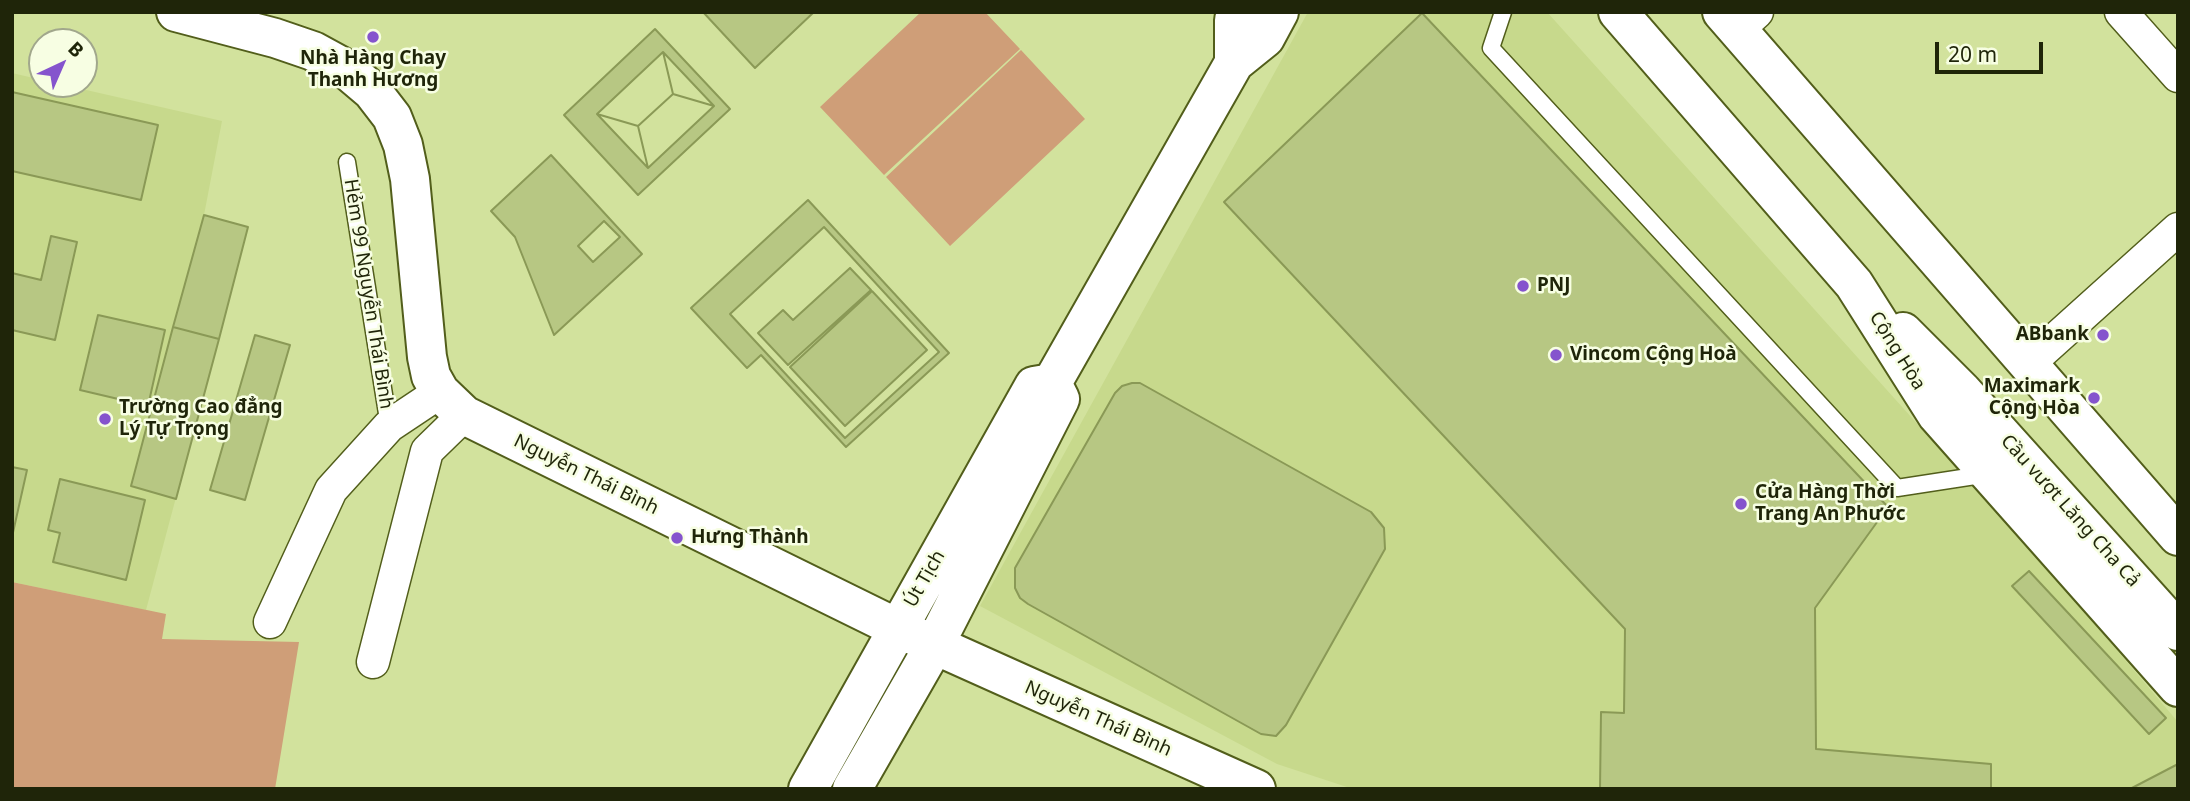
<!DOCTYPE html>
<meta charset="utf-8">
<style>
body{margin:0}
#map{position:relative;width:2190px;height:801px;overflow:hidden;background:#d2e29d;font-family:"Noto Sans",sans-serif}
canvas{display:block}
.frame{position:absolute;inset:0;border:14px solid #1f2509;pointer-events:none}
.north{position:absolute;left:28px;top:28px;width:70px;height:70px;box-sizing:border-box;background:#f7fee3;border:2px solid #a1a78c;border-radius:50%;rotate:44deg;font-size:19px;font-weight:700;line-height:28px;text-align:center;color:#1f2509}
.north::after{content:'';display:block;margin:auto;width:24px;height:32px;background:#8554cd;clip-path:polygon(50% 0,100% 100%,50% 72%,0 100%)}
.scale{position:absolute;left:1935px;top:42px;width:108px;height:32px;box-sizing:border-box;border:4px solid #1f2509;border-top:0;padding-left:9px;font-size:21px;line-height:24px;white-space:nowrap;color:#1f2509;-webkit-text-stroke:5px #f7fee3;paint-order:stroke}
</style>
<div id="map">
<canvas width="2190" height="801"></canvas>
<div class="frame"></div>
<div class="north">B</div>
<div class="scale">20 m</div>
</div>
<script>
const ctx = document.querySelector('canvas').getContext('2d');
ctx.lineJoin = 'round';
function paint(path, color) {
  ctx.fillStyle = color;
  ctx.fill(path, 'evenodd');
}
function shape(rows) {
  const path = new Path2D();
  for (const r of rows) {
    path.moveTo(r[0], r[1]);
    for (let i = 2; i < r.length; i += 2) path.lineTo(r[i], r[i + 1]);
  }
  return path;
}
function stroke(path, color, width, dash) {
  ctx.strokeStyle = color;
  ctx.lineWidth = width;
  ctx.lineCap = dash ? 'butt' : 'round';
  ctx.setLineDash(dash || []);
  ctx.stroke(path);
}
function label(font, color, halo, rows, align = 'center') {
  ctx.font = font + ' "Noto Sans",sans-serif';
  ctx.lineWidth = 5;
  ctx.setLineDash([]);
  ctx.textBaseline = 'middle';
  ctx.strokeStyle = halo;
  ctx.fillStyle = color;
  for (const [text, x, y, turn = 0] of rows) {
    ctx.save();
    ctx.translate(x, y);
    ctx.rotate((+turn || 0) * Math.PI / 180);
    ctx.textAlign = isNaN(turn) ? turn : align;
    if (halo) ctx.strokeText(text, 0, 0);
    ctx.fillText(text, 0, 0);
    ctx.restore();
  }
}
const built = shape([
 [1308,12,1547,12,1948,458,1989,500,2178,722,2178,789,1353,789,1277,764,980,606],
 [12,73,42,80,42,84,60,84,222,121,204,215,248,227,146,610,12,582]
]);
const green = shape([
 [921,12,985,12,1020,49,884,175,820,107],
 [1021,50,1085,119,950,246,886,177],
 [12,582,166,614,162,639,299,642,275,789,12,789]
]);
const building = shape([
 [703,12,814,12,755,68,703,12],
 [1422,13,1888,507,1815,608,1816,749,1991,764,1991,789,1600,789,1601,712,1624,713,1625,629,1224,202,1422,13],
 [655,29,730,109,638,195,564,115,655,29],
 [663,52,714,106,673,94,663,52],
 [663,52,673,94,638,126,597,114,663,52],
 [12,92,158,125,141,200,12,171,12,92],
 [673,94,714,106,648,168,638,126,673,94],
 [597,114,638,126,648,168,597,114],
 [551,155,642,254,554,335,515,237,491,211,551,155],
 [808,200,949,353,846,447,761,355,747,368,691,308,808,200],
 [204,215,248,227,219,339,173,327,204,215],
 [604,221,620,237,593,262,578,246,604,221],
 [824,227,939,352,845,438,730,314,824,227],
 [51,236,77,242,55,340,12,330,12,273,41,280,51,236],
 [850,268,871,290,788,365,758,333,783,310,793,320,850,268],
 [872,291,927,350,845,426,790,367,872,291],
 [98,315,165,330,148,406,80,390,98,315],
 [173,327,219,339,176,499,131,486,173,327],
 [255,335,290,345,245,500,210,490,255,335],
 [1132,383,1140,383,1371,512,1384,528,1385,549,1286,725,1276,736,1261,734,1028,604,1020,598,1015,588,1015,568,1115,393,1122,386,1132,383],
 [12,467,27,470,12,537,12,467],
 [60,479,145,500,126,580,53,562,60,533,48,530,60,479],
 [2029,571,2166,718,2149,734,2012,586,2029,571],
 [2178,764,2178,789,2130,789,2178,764]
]);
const service = shape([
 [1503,12,1491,48,1897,488,1988,474],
 [347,162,389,426]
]);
const minor = shape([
 [2121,12,2178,76],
 [1737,30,1757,12],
 [2028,364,2178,229],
 [270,622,331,490,389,426,440,392],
 [373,662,427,451,464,415]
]);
const tertiary = shape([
 [176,12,275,38,313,51,346,69,372,91,392,117,403,145,410,179,427,357,431,376,440,392,464,415,897,628,1256,789],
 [1234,63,1234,20,1239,12],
 [1052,383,1234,63,1265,38,1279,12],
 [808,789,1034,386,1052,383],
 [852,789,934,646,1060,399,1052,383]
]);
const primary = shape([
 [1618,12,1854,284,1937,415,2178,687],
 [1722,12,2178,536],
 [1903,332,1962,391,2178,631]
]);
const markers = [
 [373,37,7,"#8554cd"],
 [1523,286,7,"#8554cd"],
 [2103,335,7,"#8554cd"],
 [1556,355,7,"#8554cd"],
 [2094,398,7,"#8554cd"],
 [105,419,7,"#8554cd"],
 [1741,504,7,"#8554cd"],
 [677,538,7,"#8554cd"]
];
const poiNames = [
 ["Nhà Hàng Chay",373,59,"center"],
 ["Thanh Hương",373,81,"center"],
 ["PNJ",1537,286],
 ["ABbank",2089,335,"right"],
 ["Vincom Cộng Hoà",1570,355],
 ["Maximark",2080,387,"right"],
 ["Cộng Hòa",2080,409,"right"],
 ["Trường Cao đẳng",119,408],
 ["Lý Tự Trọng",119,430],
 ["Cửa Hàng Thời",1755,493],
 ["Trang An Phước",1755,515],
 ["Hưng Thành",691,538]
];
const streetNames = [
 ["Hẻm 99 Nguyễn Thái Bình",368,294,81],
 ["Cộng Hòa",1897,351,58],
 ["Nguyễn Thái Bình",586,475,26],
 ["Cầu vượt Lăng Cha Cả",2070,511,48],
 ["Út Tịch",925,579,-60],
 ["Nguyễn Thái Bình",1098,719,24]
];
paint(built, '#c7d98c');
paint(green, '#cf9e78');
paint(building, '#b7c783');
stroke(building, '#8a9956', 2);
stroke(service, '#525e1b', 19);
stroke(minor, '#525e1b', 35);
stroke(tertiary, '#525e1b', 42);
stroke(primary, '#525e1b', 42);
stroke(service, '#fff', 16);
stroke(minor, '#fff', 32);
stroke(tertiary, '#fff', 38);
stroke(primary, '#fff', 38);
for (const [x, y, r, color] of markers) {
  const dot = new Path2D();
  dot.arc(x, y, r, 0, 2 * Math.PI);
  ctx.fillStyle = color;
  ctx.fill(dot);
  stroke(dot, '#f7fee3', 2.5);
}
label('bold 19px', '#1f2509', '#f7fee3', poiNames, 'left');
label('19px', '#1f2509', '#f7fee3', streetNames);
</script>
